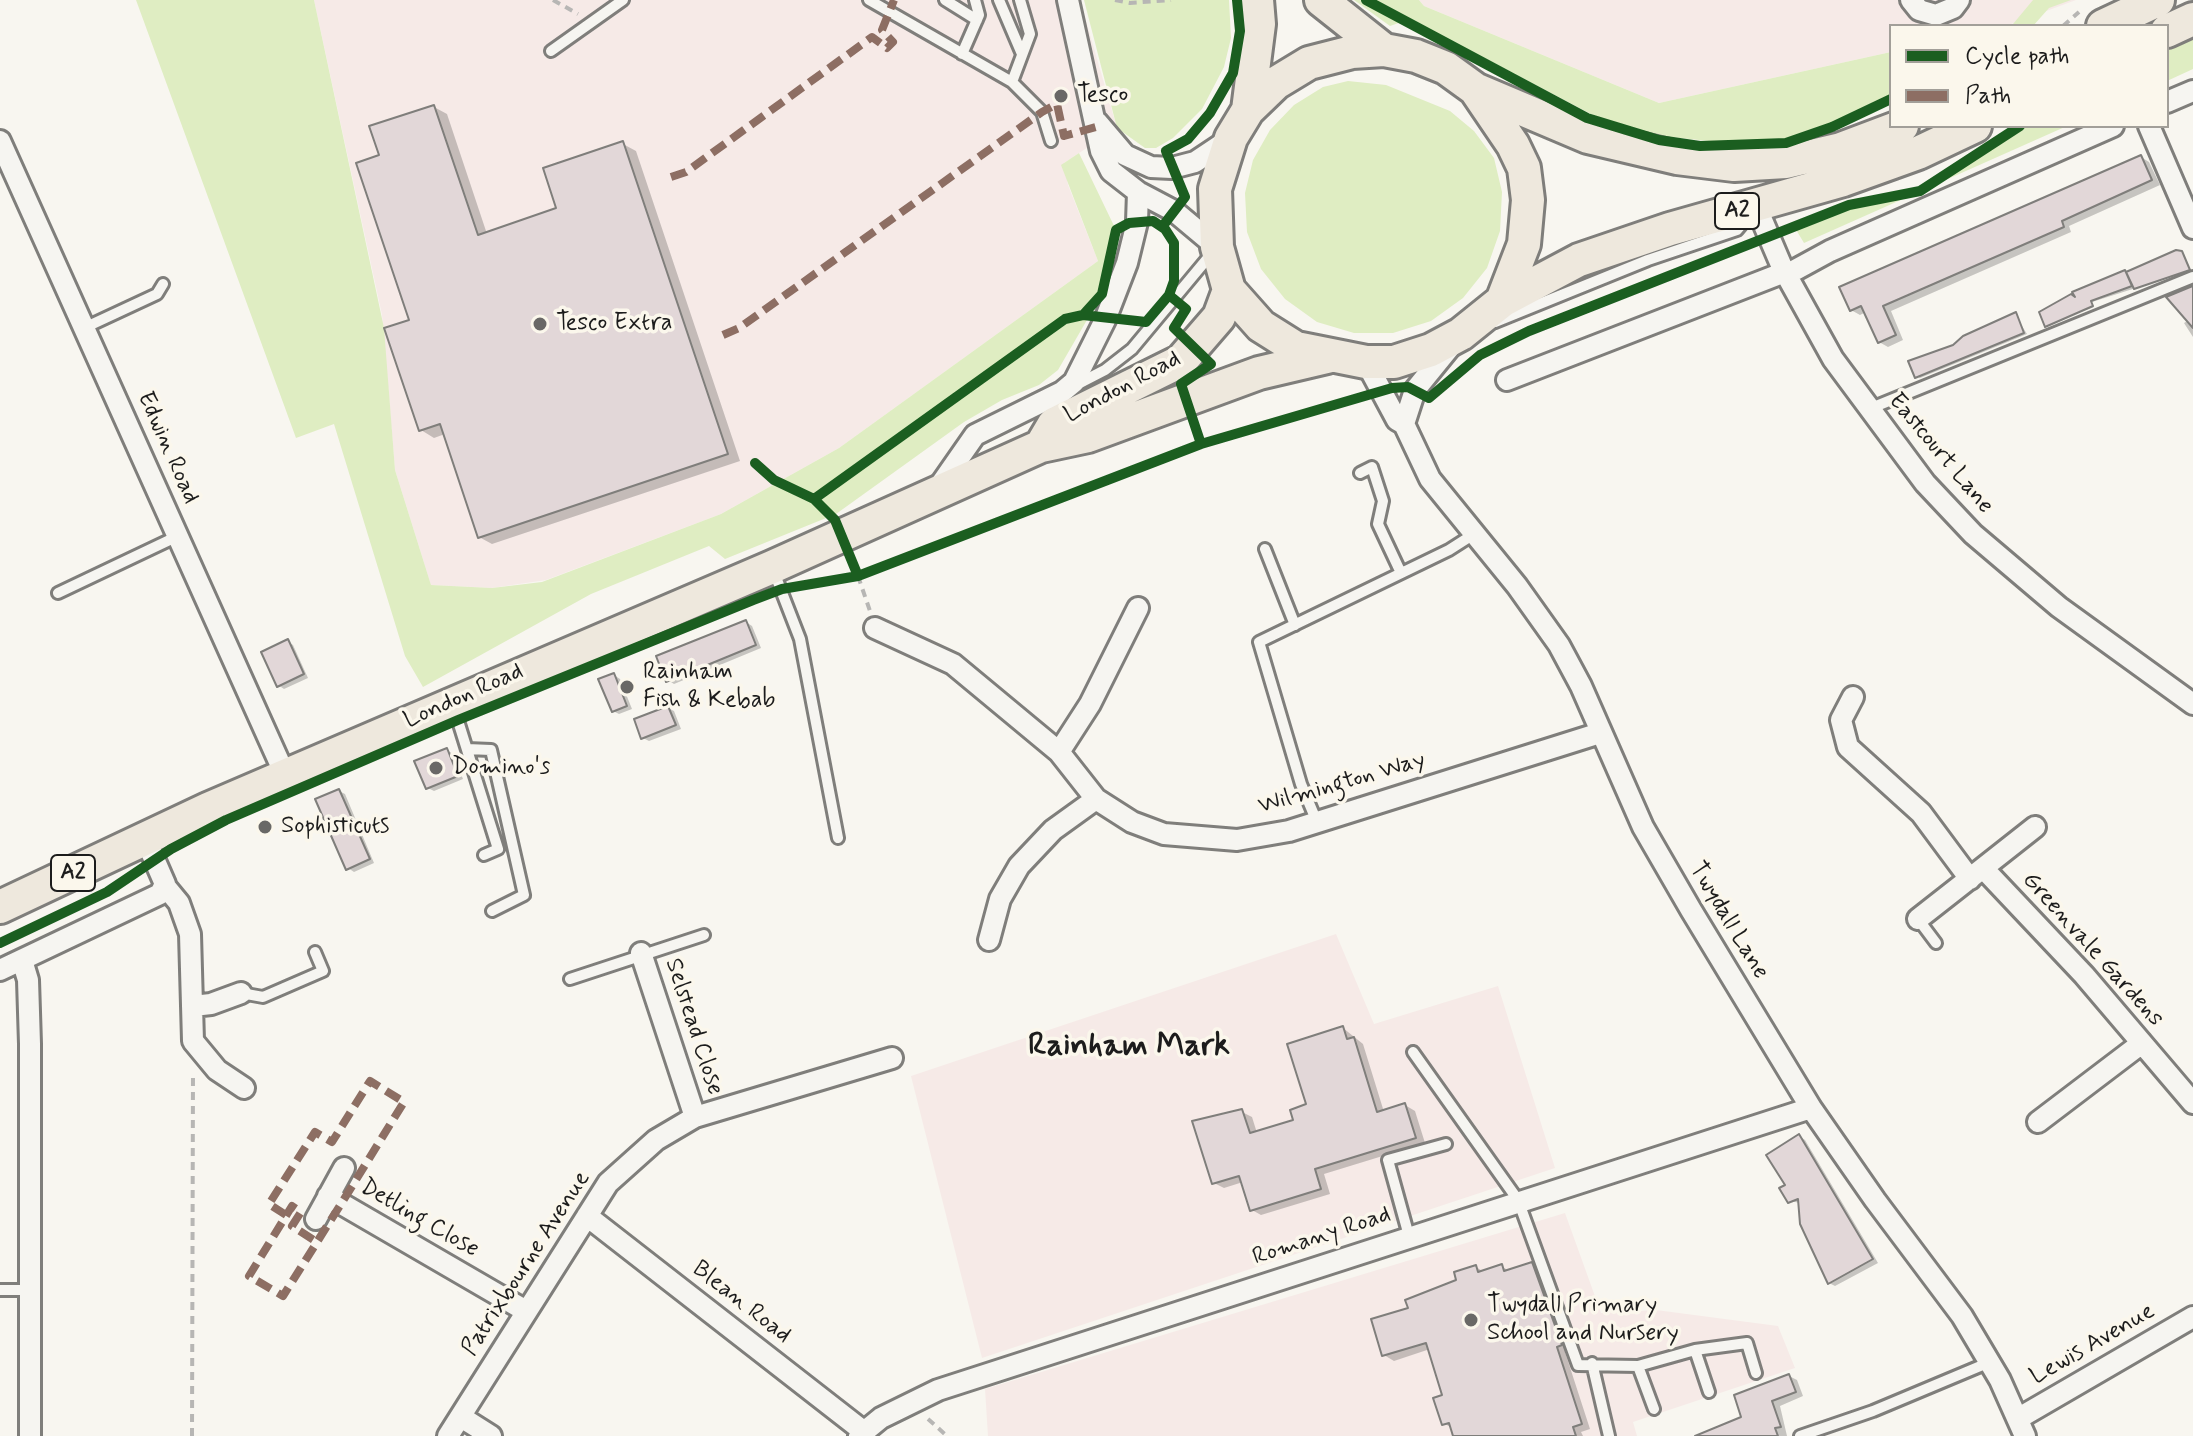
<!DOCTYPE html>
<style>
body{margin:0}
#map{position:relative;width:2193px;height:1436px;overflow:hidden;background:#f8f6f0;font-family:Mynerve,sans-serif}
canvas{display:block}
.legend{position:absolute;left:1889px;top:24px;width:280px;height:104px;box-sizing:border-box;background:#fbf7ec;border:2px solid #a29f99;margin:0;padding:10px 14px;list-style:none;font-size:24px;color:#1c1c1c}
.legend li{display:flex;align-items:center;gap:16px;height:40px}
.legend b{width:40px;border:2px solid #a29f99}
</style>
<div id="map">
<canvas width="2193" height="1436"></canvas>
<ul class="legend">
<li><b style="height:10px;background:#1b5e20"></b>Cycle path</li>
<li><b style="height:10px;background:#8d6e63"></b>Path</li>
</ul>
</div>
<script>
const ctx = document.querySelector('canvas').getContext('2d');
ctx.lineJoin = 'round';
function paint(path, color) {
  ctx.fillStyle = color;
  ctx.fill(path, 'evenodd');
}
function shape(rows) {
  const path = new Path2D();
  for (const r of rows) {
    path.moveTo(r[0], r[1]);
    for (let i = 2; i < r.length; i += 2) path.lineTo(r[i], r[i + 1]);
  }
  return path;
}
function stroke(path, color, width, dash) {
  ctx.strokeStyle = color;
  ctx.lineWidth = width;
  ctx.lineCap = dash ? 'butt' : 'round';
  ctx.setLineDash(dash || []);
  ctx.stroke(path);
}
function label(font, color, halo, rows, align = 'center') {
  ctx.font = font + ' Mynerve,sans-serif';
  ctx.lineWidth = 7;
  ctx.setLineDash([]);
  ctx.textBaseline = 'middle';
  ctx.strokeStyle = halo;
  ctx.fillStyle = color;
  for (const [text, x, y, turn = 0] of rows) {
    ctx.save();
    ctx.translate(x, y);
    ctx.rotate((+turn || 0) * Math.PI / 180);
    ctx.textAlign = isNaN(turn) ? turn : align;
    if (halo) ctx.strokeText(text, 0, 0);
    ctx.fillText(text, 0, 0);
    ctx.restore();
  }
}
const built = shape([
 [314,0,1080,0,1117,128,1064,163,1068,185,1098,261,839,448,721,514,546,580,492,588,431,585,395,470,382,315],
 [1419,0,2076,0,2006,26,1891,26,1891,52,1659,103,1424,6],
 [1336,934,1374,1024,1498,986,1555,1168,982,1358,911,1076],
 [1565,1213,1601,1313,1656,1310,1778,1326,1795,1368,1633,1422,1637,1436,988,1436,985,1389]
]);
const green = shape([
 [136,0,314,0,384,328,395,470,431,585,492,588,542,582,721,514,839,448,1098,261,1061,165,1079,153,1116,230,1102,294,1058,370,1039,385,1002,400,964,422,836,514,725,559,709,546,591,594,423,687,405,656,334,424,296,438],
 [1084,0,1229,0,1231,38,1224,67,1202,109,1173,138,1156,148,1145,148,1117,128],
 [1354,0,1419,0,1424,6,1659,103,1891,52,1891,99,1832,127,1785,140,1738,144,1660,136,1615,125,1589,113,1410,19,1390,26],
 [2033,0,2071,0,2049,8,2033,26,2006,26,2013,24],
 [2193,28,2193,69,2167,81,2167,39],
 [1348,81,1386,85,1450,111,1474,131,1494,158,1502,192,1500,231,1487,268,1463,298,1431,321,1393,333,1354,333,1317,322,1285,299,1261,269,1247,232,1245,193,1253,160,1270,130,1294,105,1323,87],
 [2020,126,2067,126,1804,243,1795,228,1849,205,1920,191]
]);
const shadow = shape([
 [434,107,447,114,487,234,559,210,623,144,636,151,740,461,492,544,479,537,445,434,434,438,421,430,411,321,381,156],
 [2141,157,2149,162,2160,185,2069,226,2071,232,1891,311,1903,340,1888,347,1879,342,1866,312,1860,315,1851,310],
 [2178,253,2189,271,2092,302,2094,307,2047,325,2125,272],
 [2193,288,2193,337,2184,323,2189,320],
 [2015,315,2027,334,1920,378,1917,376,1954,347],
 [746,622,752,626,761,648,674,684,668,680],
 [287,641,293,645,308,678,284,689,278,685],
 [614,675,620,679,632,709,619,714,613,711],
 [668,708,674,711,681,729,649,741,643,738],
 [447,750,453,754,463,779,434,791,428,788],
 [339,791,345,794,374,863,354,872,348,868],
 [1343,1028,1363,1044,1384,1112,1405,1105,1415,1111,1425,1143,1324,1174,1330,1194,1261,1215,1252,1210,1243,1182,1224,1188,1214,1183,1242,1112,1252,1117,1257,1133,1295,1121,1308,1105],
 [1799,1136,1805,1140,1878,1263,1835,1286,1829,1283,1800,1203,1790,1201,1788,1186],
 [1532,1264,1541,1270,1571,1350,1565,1352,1590,1429,1581,1432,1583,1436,1455,1436,1453,1429,1444,1423,1444,1396,1430,1349,1394,1361,1384,1355,1410,1309,1476,1267,1484,1272,1502,1267,1510,1271],
 [1789,1376,1797,1380,1803,1396,1780,1406,1787,1436,1709,1436,1744,1418]
]);
const building = shape([
 [434,105,478,235,556,208,543,168,623,141,728,454,478,538,440,424,419,431,384,328,409,320,356,163,379,155,369,126,434,105],
 [2141,155,2152,180,2062,221,2064,227,1883,306,1896,335,1878,343,1861,306,1850,311,1839,287,2141,155],
 [2176,250,2182,251,2190,270,2134,289,2126,272,2176,250],
 [2125,270,2132,286,2091,301,2093,306,2045,327,2039,312,2071,294,2075,297,2072,292,2125,270],
 [2193,286,2193,328,2166,297,2193,286],
 [2016,312,2024,333,1915,378,1908,361,1953,345,1963,336,2016,312],
 [746,620,756,645,666,682,656,656,746,620],
 [288,639,304,674,277,687,261,652,288,639],
 [614,673,627,706,612,712,598,679,614,673],
 [668,706,676,725,641,739,634,719,668,706],
 [447,748,458,776,426,789,414,761,447,748],
 [339,789,370,859,346,870,315,799,339,789],
 [1343,1026,1347,1039,1354,1037,1377,1112,1405,1103,1416,1138,1315,1169,1321,1189,1250,1211,1239,1176,1212,1184,1192,1121,1242,1109,1250,1133,1293,1120,1290,1110,1306,1104,1287,1044,1343,1026],
 [1799,1134,1873,1259,1828,1284,1800,1224,1798,1199,1788,1203,1779,1188,1785,1185,1766,1155,1799,1134],
 [1532,1262,1562,1345,1557,1347,1582,1424,1573,1427,1576,1436,1453,1436,1449,1423,1442,1425,1433,1398,1442,1395,1426,1343,1382,1356,1371,1319,1408,1308,1405,1300,1456,1280,1454,1272,1476,1265,1478,1272,1502,1264,1504,1271,1532,1262],
 [1789,1374,1796,1392,1772,1401,1781,1427,1775,1428,1778,1436,1695,1436,1741,1417,1734,1395,1789,1374]
]);
const path = shape([
 [553,0,578,14],
 [1115,0,1130,3,1171,0],
 [2063,26,2079,12],
 [858,576,870,611],
 [928,1419,947,1436],
 [192,1436,193,1072]
]);
const lane = shape([
 [869,0,1012,82,1042,112,1051,141],
 [945,0,977,20],
 [999,0,1022,54],
 [551,51,623,0],
 [962,54,979,15,975,0],
 [1012,82,1030,34,1020,0],
 [1495,322,1648,260,1737,230,1748,217],
 [84,328,157,294,163,284],
 [1076,385,1105,370,1132,349,1212,253],
 [1869,409,2193,277],
 [1360,473,1372,467,1383,501,1378,524,1401,573],
 [1265,549,1295,625],
 [774,572,800,639,838,838],
 [58,593,178,536],
 [454,708,498,849,484,855],
 [467,749,491,750,524,895,492,911],
 [1317,822,1301,784,1259,642,1449,550,1474,534],
 [1918,919,1936,943],
 [570,979,704,935],
 [241,993,263,997,323,971,315,952],
 [1413,1052,1518,1200,1578,1365,1638,1366,1695,1350,1747,1343,1756,1373],
 [1409,1236,1388,1160,1446,1144],
 [0,1290,30,1290],
 [1695,1350,1709,1392],
 [1592,1363,1609,1436],
 [1638,1366,1654,1409],
 [1800,1436,1873,1411,1990,1362]
]);
const street = shape([
 [1068,0,1101,151,1111,171,1138,192,1174,211,1217,247],
 [1911,0,1919,10,1936,15,1953,8,1959,0],
 [2167,102,2193,91],
 [1097,122,1125,155,1151,167,1172,168,1195,162,1231,138],
 [2149,126,2193,228],
 [0,141,286,777],
 [1756,206,1782,267,1833,359,1925,483,1973,534,2059,607,2193,704],
 [1786,275,1830,251,2113,126],
 [1366,362,1397,420,1404,424,1430,479,1517,586,1559,645,1581,686,1643,827,1691,910,1811,1108,1875,1200,1962,1316,2000,1380,2025,1436],
 [1507,380,1785,272],
 [1404,424,1415,390,1450,347],
 [936,491,975,435,1062,392,1074,382,1105,320,1127,263,1137,222,1138,192],
 [875,628,953,664,1059,752,1096,799,1132,822,1164,834,1237,840,1289,831,1600,733],
 [1853,697,1841,720,1848,747,1921,813,1970,879],
 [1059,752,1090,704,1138,608],
 [1983,868,2035,827],
 [165,886,179,903,190,934,193,1041,217,1070,244,1088],
 [1918,919,1983,868,2084,975,2193,1103],
 [989,940,1000,899,1019,866,1053,830,1096,799],
 [641,953,695,1117],
 [22,960,28,980,30,1044,30,1436],
 [0,970,160,894,165,884,145,838],
 [193,1006,211,1004,241,993],
 [2038,1122,2142,1043],
 [328,1196,526,1311],
 [587,1216,863,1431],
 [316,1219,344,1168],
 [461,1417,491,1436],
 [2019,1418,2193,1317],
 [448,1436,608,1183,656,1140,695,1117,892,1058],
 [859,1436,881,1418,938,1390,1811,1108]
]);
const primary = shape([
 [1321,0,1384,50],
 [2103,26,2158,0],
 [2167,31,2193,19],
 [1477,90,1588,137,1677,158,1734,165,1786,162,1841,149,1902,126],
 [1248,110,1259,24,1257,0],
 [1502,301,1524,244,1528,200,1524,168,1513,145,1475,89,1446,68,1416,56,1384,50,1352,52,1309,63,1276,83,1248,110,1231,138,1215,189,1217,247,1229,290,1261,326,1296,348,1366,362,1394,362,1431,350,1461,334,1502,301,1579,260,1670,229,1843,180,1918,153,1975,126],
 [1041,446,1054,424,1181,361,1219,317,1229,290],
 [0,907,208,809,772,567,1041,446,1088,436,1259,373,1327,357]
]);
const quiet = shape([
 [671,177,686,172,872,37,887,48,893,42,882,30,894,0],
 [723,335,739,328,1042,112,1057,104,1064,136,1096,127],
 [286,1215,269,1204,315,1132,332,1142,370,1081,404,1102,341,1204,317,1242,283,1296,249,1276,292,1206,301,1212,292,1226,317,1242]
]);
const cycleway = shape([
 [1366,0,1587,118,1659,140,1700,146,1786,143,1832,127,1891,99],
 [1162,227,1185,197,1166,151,1188,139,1210,113,1233,73,1240,31,1237,0],
 [1169,295,1186,309,1174,328,1211,364,1181,384,1201,444],
 [755,463,774,480,814,499,835,520,858,576],
 [814,499,1065,319,1083,315,1146,322,1169,295,1174,281,1174,243,1165,229,1153,221,1129,223,1116,230,1102,294,1083,315],
 [0,943,107,892,171,849,226,820,458,720,753,600,782,589,858,576,1201,444,1392,388,1408,387,1429,398,1480,355,1529,331,1849,205,1920,191,2020,126]
]);
const markers = [
 [1061,96,8,"#696866"],
 [540,324,8,"#696866"],
 [627,687,8,"#696866"],
 [436,768,8,"#696866"],
 [265,827,8,"#696866"],
 [1471,1320,8,"#696866"]
];
const shields = [
 [1737,211,44],
 [73,873,44]
];
const shieldNames = [
 ["A2",1737,211],
 ["A2",73,873]
];
const poiNames = [
 ["Tesco",1077,96],
 ["Tesco Extra",556,324],
 ["Rainham",643,673],
 ["Fish & Kebab",643,701],
 ["Domino's",452,768],
 ["Sophisticuts",281,827],
 ["Twydall Primary",1487,1306],
 ["School and Nursery",1487,1334]
];
const streetNames = [
 ["London Road",1123,388,-28],
 ["Edwin Road",167,448,66],
 ["Eastcourt Lane",1940,454,50],
 ["London Road",464,697,-24],
 ["Wilmington Way",1342,784,-16],
 ["Twydall Lane",1728,921,59],
 ["Greenvale Gardens",2092,950,48],
 ["Selstead Close",693,1027,72],
 ["Detling Close",419,1219,30],
 ["Romany Road",1322,1237,-18],
 ["Patrixbourne Avenue",527,1264,-57],
 ["Blean Road",741,1303,38],
 ["Lewis Avenue",2093,1345,-30]
];
const districtNames = [
 ["Rainham Mark",1129,1047]
];
paint(built, '#f6eae7');
paint(green, '#dfedc2');
paint(shadow, '#0003');
paint(building, '#e2d7d8');
stroke(building, '#7f7e7b', 2);
stroke(lane, '#7f7e7b', 16);
stroke(street, '#7f7e7b', 26);
stroke(primary, '#7f7e7b', 38);
stroke(path, '#b7b6b4', 4, [8, 6]);
stroke(lane, '#f6f5f1', 10);
stroke(street, '#f6f5f1', 20);
stroke(primary, '#eee8dd', 32);
stroke(quiet, '#8d6e63', 8, [16, 8]);
stroke(cycleway, '#1b5e20', 10);
for (const [x, y, r, color] of markers) {
  const dot = new Path2D();
  dot.arc(x, y, r, 0, 2 * Math.PI);
  ctx.fillStyle = color;
  ctx.fill(dot);
  stroke(dot, '#fbf7ec', 3);
}
for (const [x, y, w] of shields) {
  const box = new Path2D();
  box.roundRect(x - w / 2, y - 18, w, 36, 6);
  ctx.fillStyle = '#fbf7ec';
  ctx.fill(box);
  stroke(box, '#1c1c1c', 2);
}
label('bold 22px', '#1c1c1c', null, shieldNames);
label('24px', '#1c1c1c', '#fbf7ec', poiNames, 'left');
label('24px', '#1c1c1c', '#fbf7ec', streetNames);
label('bold 32px', '#1c1c1c', '#fbf7ec', districtNames);
</script>
